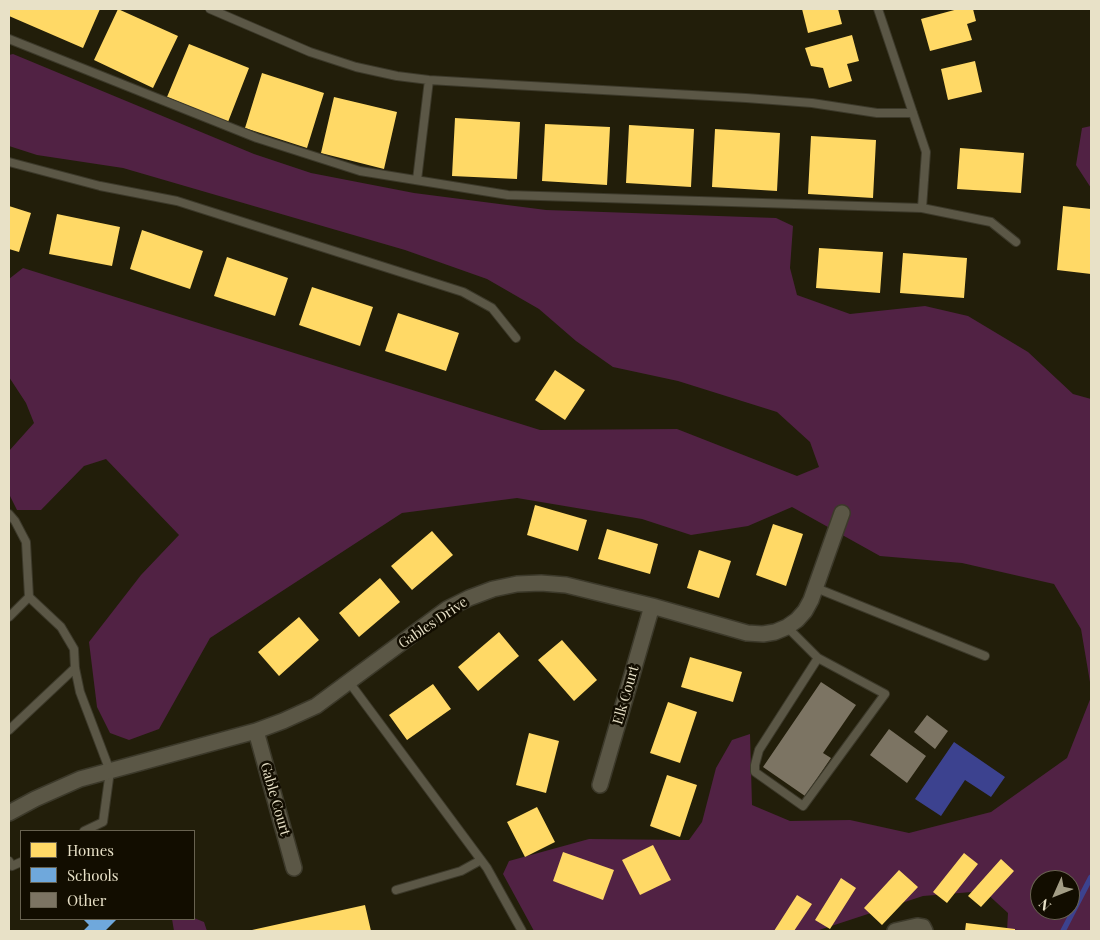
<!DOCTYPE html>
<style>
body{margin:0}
#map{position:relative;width:1100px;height:940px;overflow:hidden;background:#221e0a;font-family:"Playfair Display",serif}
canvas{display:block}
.frame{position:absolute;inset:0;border:10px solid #e8e1c7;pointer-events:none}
.legend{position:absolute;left:20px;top:830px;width:175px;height:90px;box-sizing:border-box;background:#120d00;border:1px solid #686250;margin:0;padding:6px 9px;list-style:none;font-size:15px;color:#e8e1c7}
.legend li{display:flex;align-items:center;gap:10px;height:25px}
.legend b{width:25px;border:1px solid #686250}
.north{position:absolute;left:1030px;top:870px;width:50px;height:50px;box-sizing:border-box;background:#120d00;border:1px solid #686250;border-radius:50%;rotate:226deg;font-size:14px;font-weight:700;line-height:20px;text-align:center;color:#e8e1c7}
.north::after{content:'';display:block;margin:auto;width:18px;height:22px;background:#a39d85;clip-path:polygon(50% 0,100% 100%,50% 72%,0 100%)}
</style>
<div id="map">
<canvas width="1100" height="940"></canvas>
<div class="frame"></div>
<ul class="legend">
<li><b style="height:14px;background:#ffd966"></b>Homes</li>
<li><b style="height:14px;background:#6fa8dc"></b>Schools</li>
<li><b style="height:14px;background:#7c7463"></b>Other</li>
</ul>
<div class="north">N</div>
</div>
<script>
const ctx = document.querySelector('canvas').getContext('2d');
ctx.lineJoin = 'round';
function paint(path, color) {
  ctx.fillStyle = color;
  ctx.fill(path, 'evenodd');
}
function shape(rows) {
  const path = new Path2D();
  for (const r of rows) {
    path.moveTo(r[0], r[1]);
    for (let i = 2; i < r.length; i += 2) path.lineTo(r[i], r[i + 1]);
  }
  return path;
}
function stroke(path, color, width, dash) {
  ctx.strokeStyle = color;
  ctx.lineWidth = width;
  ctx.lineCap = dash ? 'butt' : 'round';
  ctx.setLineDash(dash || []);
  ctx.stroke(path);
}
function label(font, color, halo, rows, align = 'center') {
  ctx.font = font + ' "Playfair Display",serif';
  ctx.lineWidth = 5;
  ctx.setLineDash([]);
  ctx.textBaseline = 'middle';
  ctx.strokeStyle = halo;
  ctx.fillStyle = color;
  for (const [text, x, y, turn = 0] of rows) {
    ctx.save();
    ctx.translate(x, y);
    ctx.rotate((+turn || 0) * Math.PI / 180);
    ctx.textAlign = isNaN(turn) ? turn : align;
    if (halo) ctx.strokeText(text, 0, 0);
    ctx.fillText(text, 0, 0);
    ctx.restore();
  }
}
const green = shape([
 [13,54,254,154,311,173,414,193,546,210,776,218,793,226,790,268,797,295,850,314,925,306,968,316,1028,352,1073,394,1091,399,1091,688,1081,629,1054,584,962,563,880,556,792,507,748,526,691,535,642,519,517,498,402,513,210,638,159,729,129,740,110,733,97,707,89,642,141,575,179,535,106,459,84,466,41,510,17,510,9,494,9,451,34,423,26,403,9,377,9,279,23,268,540,430,677,429,797,476,819,467,810,442,777,412,678,381,613,367,576,341,539,309,487,279,405,250,123,168,37,155,9,146,9,55],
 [1091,126,1091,188,1076,165,1082,128],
 [1091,697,1091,931,1007,931,1008,913,984,891,923,896,816,931,534,931,503,874,509,861,589,839,689,840,702,822,716,768,732,740,750,734,752,805,790,821,850,820,909,833,991,812,1067,758],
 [1040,880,1070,880,1070,910,1040,910],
 [194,918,204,922,207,931,174,931,172,919]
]);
const water = shape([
 [954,742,1005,777,991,797,965,780,941,816,915,799]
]);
const homes = shape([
 [9,9,100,9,83,48,9,16],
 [118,9,178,36,153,88,94,60],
 [802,9,838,9,842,24,808,33],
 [958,9,973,9,976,21,967,24,972,40,930,51,921,19],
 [852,35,859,61,847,64,852,81,829,88,823,68,811,66,805,48],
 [189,44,249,68,228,122,167,97],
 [975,61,982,92,948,100,941,69],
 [262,73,324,93,307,148,245,128],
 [334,97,397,112,384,169,321,153],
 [455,118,520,122,517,179,452,176],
 [545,124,610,127,607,185,542,181],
 [629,125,694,129,691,187,626,183],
 [715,129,780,133,777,191,712,187],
 [811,136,876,140,873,198,808,194],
 [960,148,1024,153,1021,193,957,189],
 [9,206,31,213,19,252,9,249],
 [1063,206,1091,209,1091,274,1057,270],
 [57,214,120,227,112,266,49,254],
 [142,230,203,251,190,289,130,269],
 [819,248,883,252,880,293,816,288],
 [903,253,967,258,964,298,900,293],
 [227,257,288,278,275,316,214,296],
 [312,287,373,307,360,346,299,325],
 [398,313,459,333,446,371,385,351],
 [555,370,585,390,565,420,535,400],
 [535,505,587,520,578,551,527,535],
 [773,524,803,534,786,586,756,575],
 [607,529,658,544,650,574,598,559],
 [432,531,453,555,412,590,391,566],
 [699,550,731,561,719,598,687,588],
 [380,578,400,602,359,637,339,613],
 [299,617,319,640,279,676,258,652],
 [499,632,519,656,478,691,458,667],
 [562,640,597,680,574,701,538,660],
 [690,657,742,672,733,702,681,687],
 [433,684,451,709,407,740,389,715],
 [668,702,697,712,680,763,650,753],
 [529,733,559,741,546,793,516,785],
 [667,775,697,785,680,837,650,826],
 [537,807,555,842,525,857,507,822],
 [653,845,671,880,640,895,622,860],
 [563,852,614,870,603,900,553,881],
 [964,853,978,864,947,903,933,892],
 [1001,859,1014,871,981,907,968,896],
 [899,870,918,887,882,925,864,908],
 [841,878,856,888,830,929,815,920],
 [797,895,812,904,794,931,774,931],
 [365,905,371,931,253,931,252,930],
 [966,923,1015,929,1015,931,965,931]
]);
const schools = shape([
 [83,919,117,919,105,931,83,931,89,925]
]);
const stream = shape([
 [1063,931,1091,877]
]);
const building = shape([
 [821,682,856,705,823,753,831,758,805,796,763,767],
 [927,715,948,731,935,749,914,732],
 [889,729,926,756,907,783,870,755]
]);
const lane = shape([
 [210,9,310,52,356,67,397,76,429,80,513,85,746,98,812,103,877,113,913,113],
 [878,9,926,152,922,208],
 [9,39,257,138,360,171,508,195,922,208,991,222,1016,242],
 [9,162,100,186,177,201,463,292,492,308,516,338],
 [417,180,429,80],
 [9,514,15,521,26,542,29,597,9,617],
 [816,588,985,656],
 [29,597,61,627,74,649,75,668,80,692,110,771,103,822,84,831],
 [787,627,818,658,885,694,803,806,755,772,755,765,759,750,818,658],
 [349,682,487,868,522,931],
 [9,730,75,668],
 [9,861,12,866,21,862],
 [396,890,461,871,481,860]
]);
const street = shape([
 [256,731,294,868],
 [600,785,652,606],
 [9,813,35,799,80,779,256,731,283,721,316,706,447,609,469,598,493,589,517,584,541,583,566,585,652,606,747,633,763,634,775,632,787,627,797,620,805,611,811,600,842,513],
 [895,931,917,926,923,927,925,931]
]);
const streetNames = [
 ["Gables Drive",433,623,-34],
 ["Elk Court",626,695,-74],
 ["Gable Court",275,799,74]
];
paint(green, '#512244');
paint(water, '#3c428f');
paint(homes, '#ffd966');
paint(schools, '#6fa8dc');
stroke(stream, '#3c428f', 5.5);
paint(building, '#7c7463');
stroke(lane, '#3c392a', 10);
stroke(street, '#3c392a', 18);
stroke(lane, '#5b5746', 8);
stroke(street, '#5b5746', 15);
label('14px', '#e8e1c7', '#120d00', streetNames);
</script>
